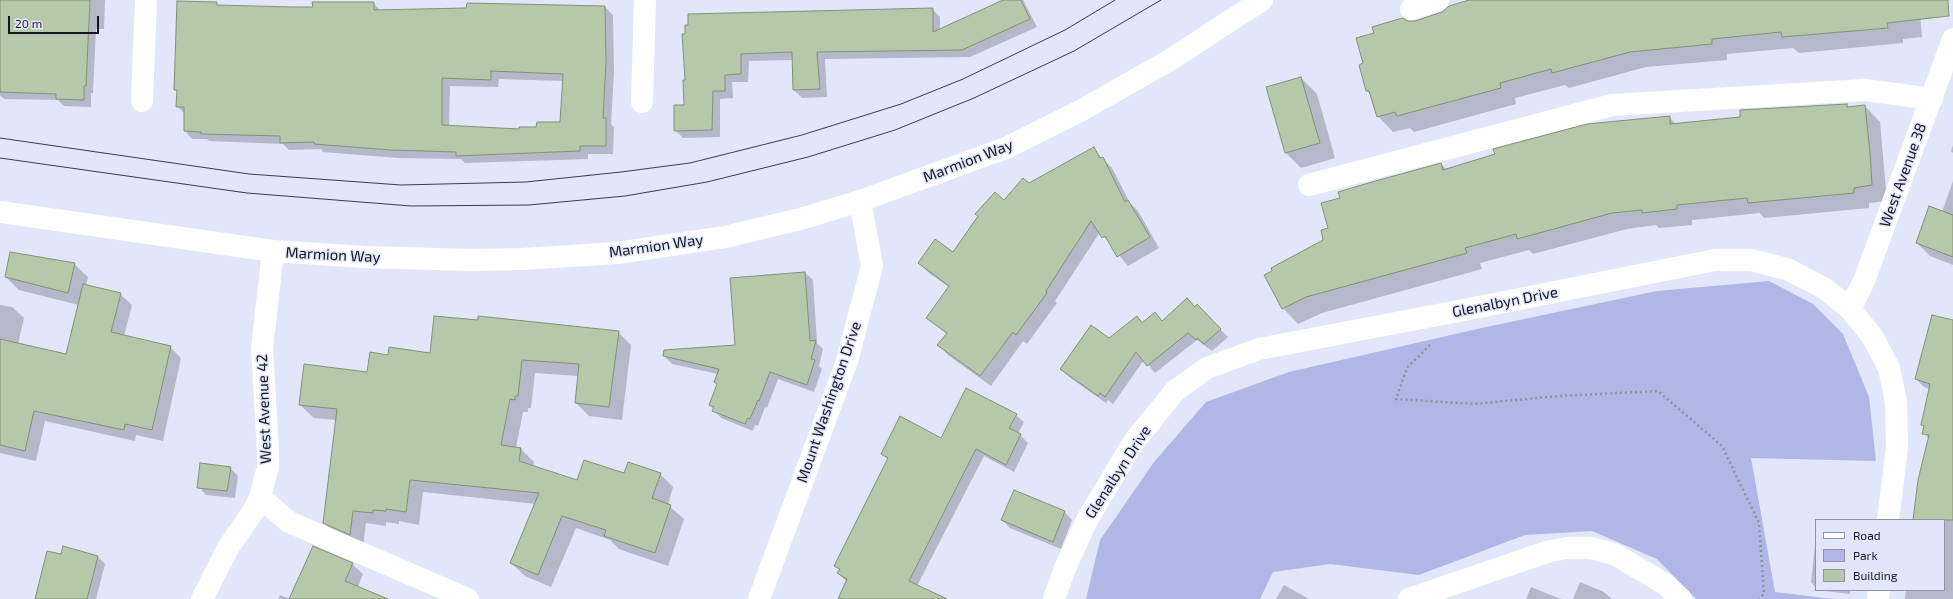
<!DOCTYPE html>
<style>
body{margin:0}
#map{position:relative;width:1953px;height:599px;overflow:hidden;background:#e2e6fa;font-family:"Exo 2",sans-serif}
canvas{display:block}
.legend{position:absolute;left:1815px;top:519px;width:130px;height:72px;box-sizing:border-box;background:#e2e6fa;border:1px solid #9093a3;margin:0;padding:5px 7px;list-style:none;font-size:12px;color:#141621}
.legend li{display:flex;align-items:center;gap:8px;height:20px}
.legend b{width:20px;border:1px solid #9093a3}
.scale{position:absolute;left:8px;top:16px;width:91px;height:18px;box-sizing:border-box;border:2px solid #141621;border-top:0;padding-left:5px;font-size:12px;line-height:14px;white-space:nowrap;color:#141621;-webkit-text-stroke:3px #e2e6fa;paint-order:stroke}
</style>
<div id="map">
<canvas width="1953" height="599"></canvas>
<ul class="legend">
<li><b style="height:5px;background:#fff"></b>Road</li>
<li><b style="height:11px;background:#b0b6e6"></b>Park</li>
<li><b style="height:11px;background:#b6c8aa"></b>Building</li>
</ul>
<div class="scale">20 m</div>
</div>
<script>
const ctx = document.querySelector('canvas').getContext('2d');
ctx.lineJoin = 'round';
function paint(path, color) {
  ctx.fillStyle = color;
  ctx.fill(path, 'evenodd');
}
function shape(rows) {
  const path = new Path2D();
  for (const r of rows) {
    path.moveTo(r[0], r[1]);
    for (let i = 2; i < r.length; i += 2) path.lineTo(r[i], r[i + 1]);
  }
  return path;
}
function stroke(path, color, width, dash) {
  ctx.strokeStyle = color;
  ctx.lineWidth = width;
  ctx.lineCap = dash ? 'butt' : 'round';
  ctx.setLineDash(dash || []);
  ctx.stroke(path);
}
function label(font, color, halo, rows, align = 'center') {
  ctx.font = font + ' "Exo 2",sans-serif';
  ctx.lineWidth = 3;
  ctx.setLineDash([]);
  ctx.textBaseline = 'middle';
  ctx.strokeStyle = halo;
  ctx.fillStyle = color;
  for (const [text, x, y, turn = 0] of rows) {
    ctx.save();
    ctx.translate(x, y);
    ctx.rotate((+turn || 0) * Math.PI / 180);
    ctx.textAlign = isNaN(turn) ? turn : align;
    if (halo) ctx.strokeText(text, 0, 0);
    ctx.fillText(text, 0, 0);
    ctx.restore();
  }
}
const green = shape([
 [1769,281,1813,304,1843,334,1869,397,1876,461,1751,458,1775,592,1833,599,1696,599,1657,559,1592,531,1525,535,1419,575,1330,564,1273,572,1260,599,1086,599,1100,540,1154,462,1206,402,1289,372,1477,329,1657,291]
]);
const shadow = shape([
 [0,0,105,0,104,29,96,29,93,93,91,93,91,107,64,106,58,100,4,99,0,95],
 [1005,0,1023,0,1037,27,970,57,825,59,827,97,802,98,794,90,793,60,749,61,748,82,732,82,733,98,720,99,720,137,683,138,675,130,685,106,686,81,683,35,932,9,940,17,940,30],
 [1472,0,1919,0,1922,37,1903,39,1903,43,1799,53,1793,48,1727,54,1727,60,1646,67,1569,88,1565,85,1515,98,1516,104,1414,132,1410,128,1393,132,1378,116,1372,96,1367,91,1364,64,1375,34,1442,13],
 [216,3,219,6,293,8,373,3,381,11,605,7,613,15,614,72,611,124,614,127,613,154,588,154,588,159,465,163,461,159,398,158,323,152,321,149,289,150,283,144,209,141,207,139,192,139,185,131,185,114,177,106,178,92,175,89],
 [499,79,563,81,561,123,520,130,449,127,450,86,498,87],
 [1301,78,1317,94,1335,158,1301,168,1285,152],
 [1846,105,1849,108,1865,106,1880,122,1887,201,1869,203,1869,208,1764,218,1760,213,1692,220,1692,225,1659,228,1656,225,1627,229,1533,254,1529,250,1480,263,1482,269,1322,313,1298,324,1283,308,1325,241,1341,198,1441,164,1447,170,1669,117,1676,124],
 [1953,145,1953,153,1951,151],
 [1093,149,1112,168,1130,203,1138,211,1159,248,1128,266,1100,232,1055,301,1057,303,1027,344,1023,341,991,386,948,355,939,345,947,334,927,318,949,287,929,273,919,263,954,254,1004,201,1029,184],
 [1953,181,1953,265,1930,256,1917,243,1942,212],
 [74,264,88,277,86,285,120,294,132,305,124,336,170,347,181,358,163,441,136,435,135,441,45,421,36,461,0,453,0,305,12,307,24,318,18,344,66,355,79,305,19,290,6,277],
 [805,273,813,280,817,343,823,349,819,366,822,369,814,392,778,379,767,408,765,407,758,426,755,425,753,431,721,418,710,405,718,385,715,382,718,374,672,364,664,356,736,346],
 [1197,306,1228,337,1212,351,1197,340,1155,373,1144,360,1113,404,1108,400,1106,403,1069,377,1061,369,1109,339,1137,317,1143,323,1155,313,1163,322],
 [1953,321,1953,599,1905,599,1906,590,1944,590,1944,520,1914,520,1929,439,1924,433,1930,389,1924,387,1916,379],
 [618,332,631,345,622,420,589,416,576,403,579,376,535,373,531,408,528,408,528,412,523,412,516,448,521,449,534,462,533,467,578,482,624,475,660,474,673,487,668,505,684,519,668,566,619,549,610,540,576,528,551,587,525,576,511,563,536,504,423,492,419,525,399,521,399,524,386,522,386,526,366,523,363,547,338,536,324,523,337,420,314,418,300,405,367,373,389,356,431,354],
 [1016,415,1024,422,1018,433,1028,443,1014,472,984,456,917,586,938,599,838,599,846,581,838,573,840,570,836,566,888,460,882,453,941,439],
 [230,468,238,476,235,498,206,495,199,487],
 [1014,491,1065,512,1072,520,1061,549,1010,528,1002,520],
 [1816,536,1816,588,1811,582],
 [61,555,97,556,105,564,96,599,36,599],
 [352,564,363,574,358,587,387,599,290,599],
 [1580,582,1604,592,1612,599,1573,599],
 [1284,585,1309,599,1276,599],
 [1531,587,1558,598,1563,599,1526,599],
 [1818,590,1853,590,1853,591,1850,591,1850,594],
 [280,595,290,599,278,599]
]);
const building = shape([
 [0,0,90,0,86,86,84,86,84,100,56,99,56,94,0,92,0,0],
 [1003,0,1021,0,1030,19,962,50,817,52,820,89,793,90,792,52,741,54,741,74,725,75,725,91,713,91,712,130,674,131,674,105,684,105,683,80,685,80,682,34,685,34,685,25,688,25,688,14,933,8,933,32,1003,0],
 [1469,0,1948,0,1949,16,1887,23,1888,28,1782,37,1781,32,1712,39,1712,44,1630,52,1552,73,1551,69,1500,83,1501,88,1397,116,1395,112,1377,117,1369,91,1366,91,1359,65,1363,63,1356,38,1374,33,1372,27,1402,18,1408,21,1415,21,1442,12,1449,6,1469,0],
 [177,1,217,2,217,5,293,7,313,7,312,2,374,2,374,10,466,8,467,3,605,6,606,63,603,118,606,118,606,146,580,146,580,151,456,156,456,152,390,150,314,144,314,142,280,143,280,136,201,134,201,132,184,131,184,107,176,107,177,90,174,90,177,1],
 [491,71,563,74,560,122,537,122,536,127,519,127,519,129,442,125,442,78,491,80,491,71],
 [1301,77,1320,143,1285,153,1266,87,1301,77],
 [1847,104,1847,107,1865,105,1870,152,1872,185,1854,188,1854,193,1748,203,1747,198,1677,205,1677,209,1642,213,1642,210,1612,213,1517,239,1516,234,1465,248,1467,253,1306,297,1282,309,1264,275,1272,271,1271,268,1323,240,1321,230,1328,228,1321,203,1340,198,1338,192,1372,182,1441,163,1443,170,1495,154,1493,149,1587,124,1670,116,1670,124,1740,117,1740,110,1847,104],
 [1094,147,1100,158,1103,157,1125,202,1128,200,1150,237,1117,257,1105,236,1102,238,1091,221,1046,291,1047,293,1016,335,1013,332,980,376,937,345,947,333,926,318,949,286,918,263,935,239,953,252,978,216,975,214,995,192,1004,200,1023,178,1029,183,1094,147],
 [1929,206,1953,215,1953,257,1916,243,1929,206],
 [10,252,75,263,68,293,5,277,10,252],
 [805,272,810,341,816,340,811,359,815,360,807,385,770,372,759,401,758,400,750,419,748,418,745,424,712,411,714,407,709,405,717,384,714,382,719,369,663,356,664,350,735,345,730,278,805,272],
 [83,284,121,293,111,332,171,346,152,430,125,424,124,430,34,411,25,451,0,445,0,339,66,354,83,284],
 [1187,298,1195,307,1197,304,1221,329,1204,344,1197,338,1196,340,1188,333,1147,366,1136,352,1105,397,1100,393,1098,396,1060,369,1091,325,1109,338,1137,316,1142,323,1155,312,1162,321,1187,298],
 [1932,315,1953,320,1953,520,1913,520,1918,480,1929,435,1922,434,1924,426,1921,425,1930,384,1915,379,1932,315],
 [434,316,478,320,478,316,619,331,609,407,575,403,579,364,522,360,518,396,515,396,515,400,510,399,501,445,521,448,519,461,577,480,584,460,624,473,628,462,661,473,652,498,671,505,655,553,604,536,606,530,562,516,538,575,510,563,539,493,410,480,406,512,386,509,386,511,373,510,373,513,353,511,350,535,323,523,337,409,299,405,304,364,367,372,370,352,388,355,389,347,430,353,434,316],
 [966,388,1017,414,1009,428,1021,434,1006,465,976,449,909,581,947,599,838,599,847,579,837,573,840,569,834,566,888,458,881,454,900,416,941,438,966,388],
 [200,463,231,467,227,491,197,488,200,463],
 [1014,490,1065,511,1053,542,1001,520,1014,490],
 [63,546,98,556,87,599,35,599,47,551,61,554,63,546],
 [313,546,353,563,345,581,388,599,289,599,313,546]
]);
const path = shape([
 [1430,345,1407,368,1396,399,1474,404,1559,396,1658,391,1722,446,1759,523,1764,593,1760,599]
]);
const minor = shape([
 [1411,9,1438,0],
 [142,101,146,0],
 [642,102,645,0],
 [1309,185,1612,105,1865,90,1932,99],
 [0,212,273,251,364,257,471,260,522,259,617,253,725,237,804,218,860,201,1006,148,1080,111,1170,60,1262,0],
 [1850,309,1864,281,1953,39],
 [260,497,289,522,468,599],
 [202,599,228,548,254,510,260,497,268,467,268,451,262,348,273,251],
 [759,599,847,361,872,266,860,201],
 [1054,599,1065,568,1087,520,1133,443,1175,391,1207,368,1259,349,1464,310,1715,260,1751,260,1787,269,1824,288,1850,309,1872,336,1889,368,1896,402,1897,448,1888,520],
 [1409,599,1550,551,1567,548,1591,548,1614,554,1665,584,1681,599],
 [1878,599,1879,590]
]);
const tram = shape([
 [0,138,249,174,401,185,526,182,621,172,690,163,802,135,901,104,963,79,1065,30,1115,0],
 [0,158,247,193,411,206,529,205,625,196,707,182,808,157,895,130,974,98,1074,51,1161,0]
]);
const streetNames = [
 ["Marmion Way",968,161,-21],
 ["West Avenue 38",1903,175,-70],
 ["Marmion Way",656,246,-8],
 ["Marmion Way",333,255,3],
 ["Glenalbyn Drive",1505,302,-11],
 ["Mount Washington Drive",829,402,-71],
 ["West Avenue 42",264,409,-92],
 ["Glenalbyn Drive",1118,472,-57]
];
paint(green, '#b0b6e6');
paint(shadow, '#0003');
paint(building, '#b6c8aa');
stroke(building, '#809174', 1);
stroke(path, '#8f92a2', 2.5, [2, 3]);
stroke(minor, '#fff', 22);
stroke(tram, '#393b48', 1);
label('15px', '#141621', '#e2e6fa', streetNames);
</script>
